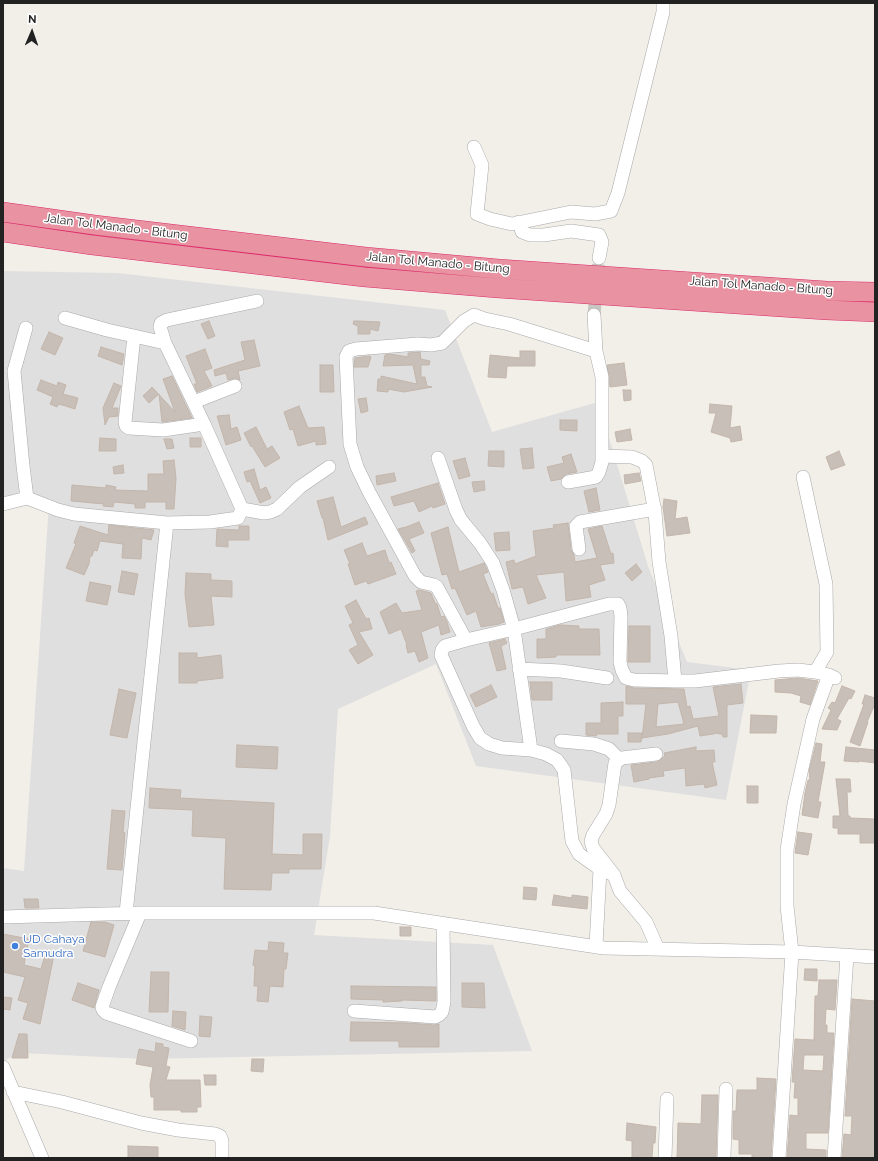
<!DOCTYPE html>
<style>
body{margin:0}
#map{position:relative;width:878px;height:1161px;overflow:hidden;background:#f2efe9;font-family:Raleway,sans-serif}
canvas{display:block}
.frame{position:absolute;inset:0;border:4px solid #222;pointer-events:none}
.north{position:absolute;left:12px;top:12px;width:40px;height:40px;-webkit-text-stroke:3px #fff;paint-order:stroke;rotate:2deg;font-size:11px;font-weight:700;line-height:16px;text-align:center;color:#222}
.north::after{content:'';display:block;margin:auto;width:14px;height:18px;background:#222;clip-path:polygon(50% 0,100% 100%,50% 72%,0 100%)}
</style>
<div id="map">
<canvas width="878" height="1161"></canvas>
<div class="frame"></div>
<div class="north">N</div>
</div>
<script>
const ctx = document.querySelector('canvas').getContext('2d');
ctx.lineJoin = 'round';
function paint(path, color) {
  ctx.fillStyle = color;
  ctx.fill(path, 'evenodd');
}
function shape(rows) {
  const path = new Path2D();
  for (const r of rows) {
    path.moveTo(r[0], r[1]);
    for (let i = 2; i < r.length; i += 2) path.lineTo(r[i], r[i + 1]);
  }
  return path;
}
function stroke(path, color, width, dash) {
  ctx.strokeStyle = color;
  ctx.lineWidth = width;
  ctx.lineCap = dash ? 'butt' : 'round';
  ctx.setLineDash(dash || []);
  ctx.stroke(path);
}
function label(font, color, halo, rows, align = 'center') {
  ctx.font = font + ' Raleway,sans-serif';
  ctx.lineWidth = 3;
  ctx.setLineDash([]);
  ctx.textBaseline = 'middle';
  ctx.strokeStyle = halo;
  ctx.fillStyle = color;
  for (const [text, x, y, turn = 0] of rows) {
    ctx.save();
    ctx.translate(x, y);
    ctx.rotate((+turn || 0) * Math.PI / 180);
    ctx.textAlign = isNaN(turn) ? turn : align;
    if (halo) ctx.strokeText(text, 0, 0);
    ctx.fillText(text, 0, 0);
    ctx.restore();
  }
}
const residential = shape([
 [3,271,117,273,445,310,492,432,598,402,648,566,687,662,751,670,726,800,476,766,436,664,338,709,330,836,314,935,493,945,532,1051,144,1059,21,1053,3,1061,3,868,24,871,49,504,3,496]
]);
const building = shape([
 [209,321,215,336,208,339,201,324,209,321],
 [354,321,358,321,380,322,378,331,370,329,370,334,358,334,358,326,353,324,354,321],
 [49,332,63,338,55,355,41,349,49,332],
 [254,340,260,366,238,371,240,380,236,378,228,380,226,373,215,376,214,370,245,360,241,342,254,340],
 [101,347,124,354,122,365,98,356,101,347],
 [205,349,212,368,204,371,212,386,197,392,194,384,197,384,186,356,205,349],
 [520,351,535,351,535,366,507,366,506,378,488,377,490,355,520,358,520,351],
 [420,352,421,359,430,361,429,365,421,365,421,377,425,377,427,386,432,387,404,392,388,389,388,392,377,391,378,379,381,379,381,376,417,384,413,365,383,366,385,355,390,354,408,357,408,353,420,352],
 [369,356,371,357,368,367,354,367,355,358,369,356],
 [624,363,627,385,610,387,607,365,624,363],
 [320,365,333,365,334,392,320,392,320,365],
 [172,376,192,418,162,422,159,394,149,403,143,396,152,387,175,412,163,379,172,376],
 [41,380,57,386,58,382,66,385,63,394,78,398,75,409,59,404,57,407,50,404,53,397,37,390,41,380],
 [114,383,121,386,112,408,118,408,118,416,109,417,105,425,103,408,114,383],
 [623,390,631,390,631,400,624,401,623,390],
 [366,398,368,411,361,413,358,399,366,398],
 [710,404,732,406,730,428,740,426,742,440,731,442,730,438,711,432,716,413,709,413,710,404],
 [299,406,308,428,324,427,326,444,316,445,316,441,298,446,293,429,290,430,284,412,299,406],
 [229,415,231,429,237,427,241,440,226,445,217,416,229,415],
 [560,420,577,420,577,431,560,430,560,420],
 [256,427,267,449,272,446,280,458,265,467,252,446,251,447,244,433,256,427],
 [630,429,632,440,617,442,615,432,630,429],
 [100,438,116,439,116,451,99,451,100,438],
 [190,438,201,438,201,447,190,447,190,438],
 [164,439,172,439,174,448,167,449,164,439],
 [532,448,534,468,523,469,520,449,532,448],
 [489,451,504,451,504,467,488,466,489,451],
 [839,451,845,465,831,470,826,457,839,451],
 [571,454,577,472,566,474,561,479,551,481,547,467,564,463,562,457,571,454],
 [465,458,470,476,459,479,453,461,465,458],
 [174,460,176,478,174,509,166,509,166,502,145,502,145,508,135,508,135,504,114,502,113,507,103,506,104,504,71,501,72,485,106,488,106,485,116,487,115,490,148,491,148,474,164,474,163,461,174,460],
 [123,465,124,473,114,474,113,467,123,465],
 [254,469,260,490,266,487,271,498,260,503,250,481,247,482,244,472,254,469],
 [394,473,396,481,377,485,376,476,394,473],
 [639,473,641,481,625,484,624,475,639,473],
 [484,481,485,490,474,492,472,482,484,481],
 [438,483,445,504,433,508,432,506,419,512,414,501,394,506,391,497,438,483],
 [596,488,600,510,589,512,584,491,596,488],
 [333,497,341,527,365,517,368,524,328,540,323,518,322,518,317,501,333,497],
 [664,499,677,501,675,519,687,517,690,533,667,536,663,507,664,499],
 [419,522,424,533,409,539,415,551,412,553,398,529,406,527,419,522],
 [568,523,571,550,574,555,575,562,597,558,588,529,602,526,611,554,613,553,614,563,600,565,605,580,589,585,591,597,566,601,564,572,536,575,546,598,528,604,523,587,512,589,506,562,514,560,515,564,536,556,533,531,554,528,553,525,568,523],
 [109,525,154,530,151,540,142,538,141,559,122,558,123,544,100,541,97,551,94,550,92,556,90,556,89,564,84,575,66,568,76,544,74,543,80,526,108,535,109,525],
 [239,526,249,526,249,540,228,540,228,547,216,546,217,529,239,530,239,526],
 [448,527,459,572,484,563,488,572,483,574,491,594,493,593,498,608,500,608,504,622,499,624,481,627,476,611,467,615,455,588,452,589,447,574,442,575,431,533,448,527],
 [509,532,510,550,496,551,494,533,509,532],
 [362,543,367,556,385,550,389,563,391,562,396,574,368,584,366,581,355,585,348,564,350,564,344,550,362,543],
 [636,564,642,572,632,581,625,573,636,564],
 [122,571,138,574,134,595,118,592,122,571],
 [186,573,211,574,211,580,232,581,232,597,211,596,214,625,189,627,185,594,186,573],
 [90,582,111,586,107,605,86,601,90,582],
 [419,590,431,593,435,603,437,604,441,617,444,616,447,622,450,632,441,635,439,625,421,632,428,658,419,662,415,651,408,653,406,645,407,645,401,629,389,634,380,612,396,603,402,613,422,610,416,591,419,590],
 [356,600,366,619,369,618,372,629,359,632,373,655,358,664,349,650,358,645,349,625,353,623,345,606,356,600],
 [560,625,579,626,579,629,599,629,600,655,556,655,556,657,537,658,537,639,546,639,546,629,560,625],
 [629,626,650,626,650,662,628,662,629,626],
 [505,639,507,643,501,646,506,669,497,671,489,643,505,639],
 [179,653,197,653,197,658,221,655,223,678,197,681,197,683,179,683,179,653],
 [798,678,818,681,810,705,800,702,801,696,791,693,775,692,775,680,798,678],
 [530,682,552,682,552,700,532,700,530,682],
 [741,684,743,703,727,705,727,737,723,737,722,734,719,734,719,733,700,736,698,726,668,734,642,738,646,704,626,704,626,686,634,688,684,689,687,707,690,706,693,719,719,716,713,687,741,684],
 [678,702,684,724,656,727,658,704,678,702],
 [491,685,497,697,476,707,470,695,491,685],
 [842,686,855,691,851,699,849,698,837,719,841,721,837,730,822,729,831,710,828,708,832,702,835,703,842,686],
 [119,689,136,693,127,738,110,735,119,689],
 [865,695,875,698,875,704,867,722,868,722,860,746,850,742,864,704,862,704,865,695],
 [623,702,623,716,618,716,618,734,597,734,596,736,586,735,586,723,601,723,601,703,623,702],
 [751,715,777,716,776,733,750,733,751,715],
 [628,733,642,733,641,742,628,742,628,733],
 [816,743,822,744,820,762,825,762,818,802,821,802,818,818,802,815,805,793,808,780,810,780,809,771,816,743],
 [237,745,278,747,277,769,236,767,237,745],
 [696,747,696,751,714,750,715,762,712,762,717,785,705,788,704,784,686,786,685,768,663,771,664,776,649,778,649,779,634,782,631,765,657,762,665,756,664,753,696,747],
 [846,747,875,750,875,763,859,761,859,762,844,761,846,747],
 [836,779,850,779,851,792,847,792,848,816,850,816,850,818,875,819,875,843,860,843,860,834,838,834,838,828,833,828,833,816,840,816,836,779],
 [747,786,758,786,758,803,747,803,747,786],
 [150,788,181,790,180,798,274,803,272,854,303,855,303,834,322,834,321,869,289,869,289,873,272,873,271,890,224,889,226,838,192,836,193,810,149,808,150,788],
 [112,810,125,811,123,832,125,833,122,870,107,869,112,810],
 [798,832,812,834,808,855,795,853,798,832],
 [524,887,537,888,536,900,523,899,524,887],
 [554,895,572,898,572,895,588,897,587,909,552,905,554,895],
 [24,899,38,899,39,908,25,908,24,899],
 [91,922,105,922,114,925,105,957,83,951,91,922],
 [400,927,411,927,411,936,400,936,400,927],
 [3,934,29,939,24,965,41,969,46,952,54,955,40,1024,23,1019,28,1003,18,1000,25,977,3,972,3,934],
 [269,942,284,943,283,953,288,953,286,969,284,969,283,987,270,986,268,1002,257,1001,258,986,254,986,255,966,253,965,255,950,268,951,269,942],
 [805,969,817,969,817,981,804,980,805,969],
 [151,972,169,972,168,1012,149,1012,151,972],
 [819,980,837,980,835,1010,826,1009,825,1025,827,1025,827,1033,834,1033,828,1133,806,1133,806,1149,826,1150,826,1158,787,1158,790,1115,798,1116,798,1098,794,1098,795,1082,792,1082,795,1039,814,1040,815,996,818,996,819,980],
 [804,1055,824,1055,823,1071,803,1070,804,1055],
 [78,983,99,990,94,1008,72,1000,78,983],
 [462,983,484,983,485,1008,462,1007,462,983],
 [351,986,436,987,436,1001,402,1000,402,1001,383,1002,383,1000,351,999,351,986],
 [3,997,12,998,10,1010,3,1009,3,997],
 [852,999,875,1001,875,1158,842,1158,844,1134,851,1135,852,1116,845,1116,852,999],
 [173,1011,186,1012,185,1030,172,1026,173,1011],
 [200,1016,212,1017,210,1037,199,1036,200,1016],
 [351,1022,408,1023,434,1025,439,1024,439,1047,399,1047,399,1041,350,1041,351,1022],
 [19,1034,27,1034,28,1058,12,1058,19,1034],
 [156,1043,163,1044,163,1047,169,1048,166,1066,170,1067,166,1080,200,1080,201,1107,197,1107,197,1112,181,1112,181,1110,154,1110,154,1097,151,1097,150,1085,153,1067,136,1064,139,1049,155,1052,156,1043],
 [252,1059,264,1059,263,1072,251,1071,252,1059],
 [204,1075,216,1075,216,1085,205,1085,204,1075],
 [757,1078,776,1079,771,1158,752,1158,752,1154,739,1154,739,1140,733,1139,733,1111,736,1111,737,1090,757,1090,757,1078],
 [702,1095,718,1095,716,1158,677,1158,678,1123,701,1124,702,1095],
 [627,1123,656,1127,655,1143,653,1143,652,1158,632,1158,632,1141,626,1140,627,1123],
 [128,1146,158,1147,158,1158,128,1158,128,1146]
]);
const minorTunnel = shape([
 [594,315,599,258]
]);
const minor = shape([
 [474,147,482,165,477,214,490,219,512,224,571,212,595,214,611,211,618,193,663,12,663,3],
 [519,222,522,232,530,235,544,235,571,231,599,235,602,242,599,258],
 [65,318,107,330,165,343],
 [26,328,14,371,23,466,27,498],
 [134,336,125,422,126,426,129,428,163,430,204,424],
 [596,351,509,324,485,319,474,315,464,321,442,343,431,345,418,344,356,349,349,351,346,357,350,444,357,467,369,492,415,576,421,582,434,585,437,587,466,640,514,629,531,750,546,754,557,760,564,770,572,841,579,854,600,869,614,875],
 [194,402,235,386],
 [602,456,632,457,642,461,646,465,655,512,659,562,671,636,675,681,695,681,779,671,798,670,815,672,829,675,835,678],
 [438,458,456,510,461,520,480,543,493,563,503,590,514,629,609,604,618,604,620,608,621,616,620,662,622,670,626,678,634,680,675,681],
 [803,477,826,584,827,652,815,672],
 [568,482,596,477,599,472,602,462,602,377,596,351,594,315],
 [3,504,27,498,58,510,74,514,167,523,210,522,238,518,242,509,204,424,165,343,160,327,161,323,167,320,257,301],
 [242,509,264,513,270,512,277,509,300,487,329,467],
 [579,549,576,526,580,522,655,509],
 [466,640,445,646,442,650,441,655,473,726,480,738,489,744,502,748,531,750],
 [519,669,561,671,607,678],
 [561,741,594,744,609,749,619,759],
 [656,754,622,758,615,763,609,805,606,814,593,835,591,841,593,848,614,875,620,891,646,922,658,949],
 [126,913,167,523],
 [140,913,109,987,102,1007,103,1010,106,1013,191,1041],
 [3,917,140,913,374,913,604,948,792,952,875,957],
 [596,946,600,869],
 [354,1011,435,1017,439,1015,442,1012,444,1002,443,923],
 [3,1067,42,1158],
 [13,1092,62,1102,141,1123,178,1130,215,1134,220,1136,222,1141,222,1158],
 [665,1158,667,1099],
 [724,1158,726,1089],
 [779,1158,792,952,787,906,787,850,794,804,813,719,829,675],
 [834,1158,847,955]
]);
const highway = shape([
 [3,212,95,225,366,257,499,269,827,291,875,292],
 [3,232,92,245,364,277,497,288,826,310,875,312]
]);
const markers = [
 [15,946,4,"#3f7fe0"]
];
const streetNames = [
 ["Jalan Tol Manado - Bitung",116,227,7],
 ["Jalan Tol Manado - Bitung",438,263,5],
 ["Jalan Tol Manado - Bitung",761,286,4]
];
const shopNames = [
 ["UD Cahaya",23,939],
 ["Samudra",23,953]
];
paint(residential, '#e0dfdf');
paint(building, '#c7bfb8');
stroke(building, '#c4b6ab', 1);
stroke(minorTunnel, '#c8c6c1', 13, [13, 6]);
stroke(minor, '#a9a9a9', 14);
stroke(highway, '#dc2a67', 20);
stroke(minor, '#fff', 13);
stroke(highway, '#e892a2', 19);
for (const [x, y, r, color] of markers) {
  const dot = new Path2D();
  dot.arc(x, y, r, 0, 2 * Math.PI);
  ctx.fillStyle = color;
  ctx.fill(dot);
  stroke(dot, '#fff', 1.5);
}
label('12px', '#222', '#fff', streetNames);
label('12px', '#366cbe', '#fff', shopNames, 'left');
</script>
